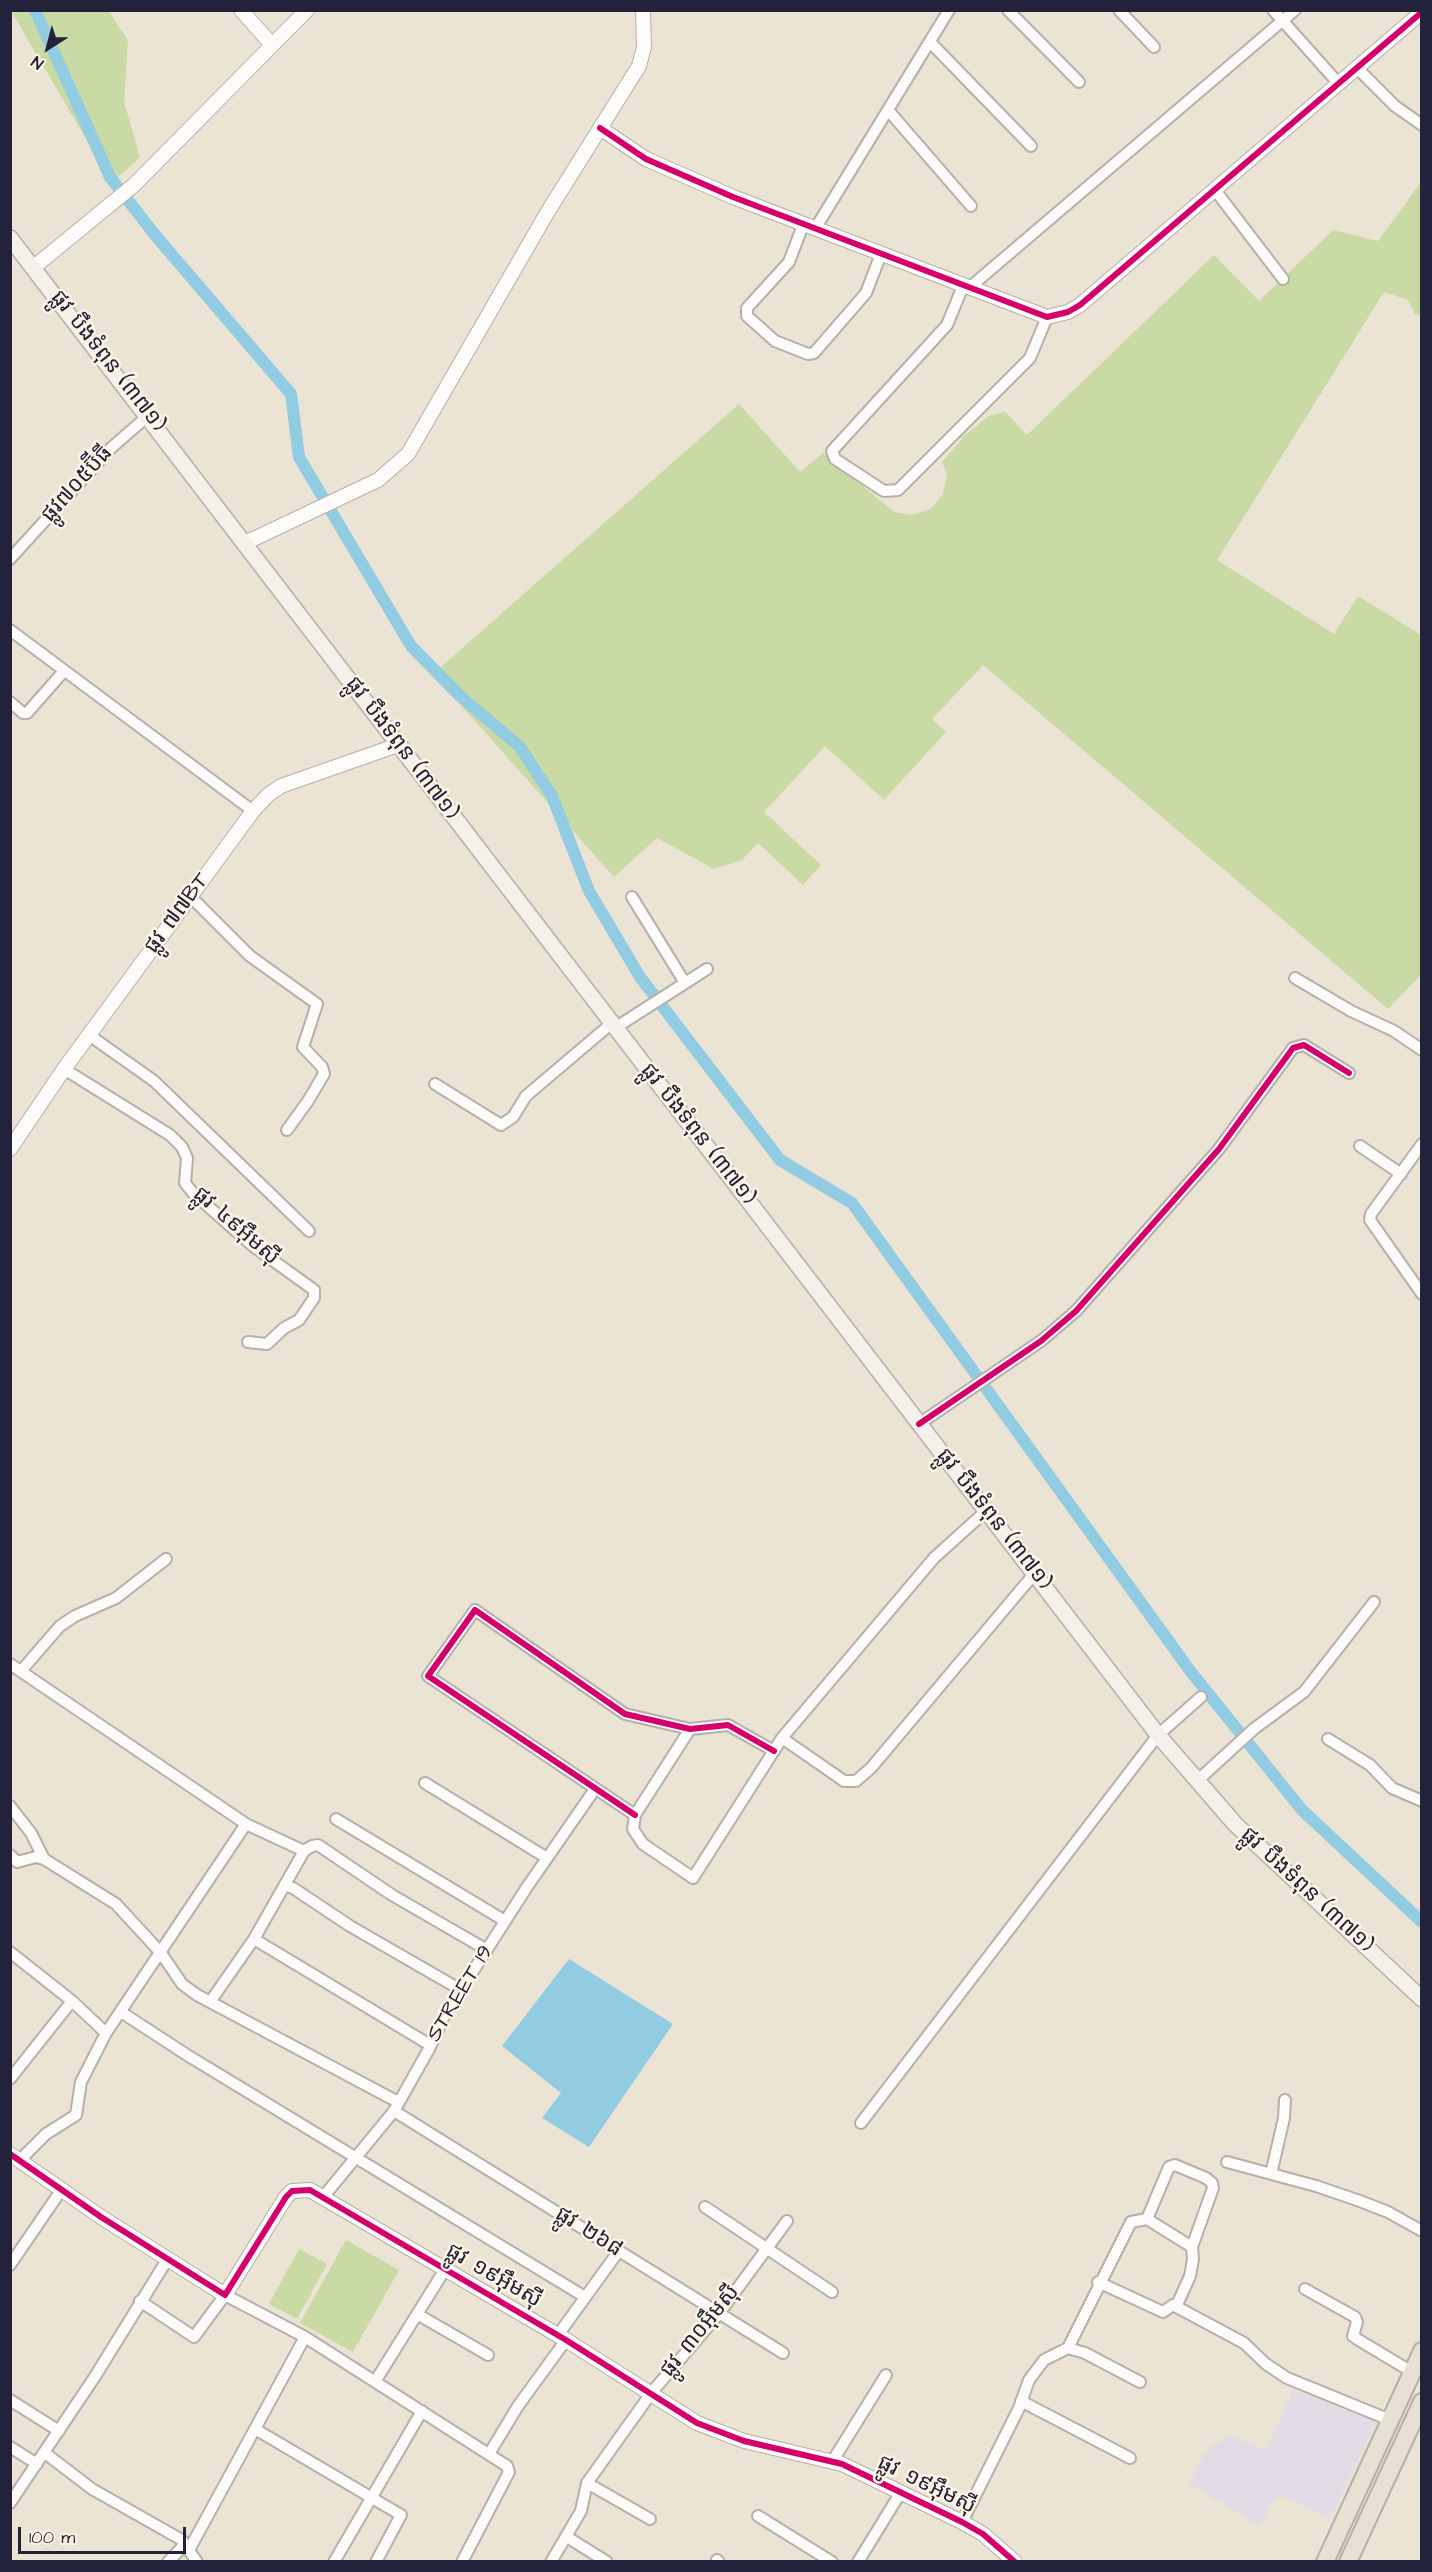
<!DOCTYPE html>
<meta charset="utf-8">
<style>
body{margin:0}
#map{position:relative;width:1432px;height:2572px;overflow:hidden;background:#ebe3d4;font-family:"Architects Daughter",sans-serif}
canvas{display:block}
.frame{position:absolute;inset:0;border:12px solid #22223b;pointer-events:none}
.north{position:absolute;left:18px;top:18px;width:60px;height:60px;-webkit-text-stroke:4px #fcf5e5;paint-order:stroke;rotate:216deg;font-size:16px;font-weight:700;line-height:24px;text-align:center;color:#22223b}
.north::after{content:'';display:block;margin:auto;width:21px;height:27px;background:#22223b;clip-path:polygon(50% 0,100% 100%,50% 72%,0 100%)}
.scale{position:absolute;left:18px;top:2527px;width:168px;height:27px;box-sizing:border-box;border:3px solid #22223b;border-top:0;padding-left:8px;font-size:18px;line-height:21px;white-space:nowrap;color:#22223b;-webkit-text-stroke:4px #fcf5e5;paint-order:stroke}
</style>
<div id="map">
<canvas width="1432" height="2572"></canvas>
<div class="frame"></div>
<div class="north">N</div>
<div class="scale">100 m</div>
</div>
<script>
const ctx = document.querySelector('canvas').getContext('2d');
ctx.lineJoin = 'round';
function paint(path, color) {
  ctx.fillStyle = color;
  ctx.fill(path, 'evenodd');
}
function shape(rows) {
  const path = new Path2D();
  for (const r of rows) {
    path.moveTo(r[0], r[1]);
    for (let i = 2; i < r.length; i += 2) path.lineTo(r[i], r[i + 1]);
  }
  return path;
}
function stroke(path, color, width, dash) {
  ctx.strokeStyle = color;
  ctx.lineWidth = width;
  ctx.lineCap = dash ? 'butt' : 'round';
  ctx.setLineDash(dash || []);
  ctx.stroke(path);
}
function label(font, color, halo, rows, align = 'center') {
  ctx.font = font + ' "Architects Daughter","Noto Sans Khmer",sans-serif';
  ctx.lineWidth = 5;
  ctx.setLineDash([]);
  ctx.textBaseline = 'middle';
  ctx.strokeStyle = halo;
  ctx.fillStyle = color;
  for (const [text, x, y, turn = 0] of rows) {
    ctx.save();
    ctx.translate(x, y);
    ctx.rotate((+turn || 0) * Math.PI / 180);
    ctx.textAlign = isNaN(turn) ? turn : align;
    if (halo) ctx.strokeText(text, 0, 0);
    ctx.fillText(text, 0, 0);
    ctx.restore();
  }
}
const built = shape([
 [1293,2390,1376,2422,1330,2519,1279,2495,1259,2525,1189,2484,1206,2451,1229,2435,1266,2450]
]);
const green = shape([
 [11,11,109,11,128,41,124,102,140,157,112,183],
 [1421,182,1421,315,1415,314,1408,300,1384,292,1217,560,1334,634,1358,596,1421,635,1421,975,1388,1009,983,665,932,719,946,732,884,800,825,746,764,812,821,865,803,885,758,843,742,860,714,869,657,838,614,877,433,674,739,404,800,472,823,453,894,512,911,515,931,509,943,494,947,474,942,462,965,435,989,416,1005,412,1027,435,1214,255,1259,301,1333,230,1378,241],
 [346,2240,399,2270,353,2352,300,2323],
 [299,2249,327,2264,297,2319,269,2304]
]);
const water = shape([
 [569,1959,673,2024,589,2147,542,2118,561,2093,502,2046]
]);
const canal = shape([
 [35,10,110,177,155,235,291,394,299,457,411,646,460,696,520,747,552,796,589,891,640,977,780,1160,852,1203,1191,1672,1302,1810,1422,1922]
]);
const minor = shape([
 [1008,10,1079,82],
 [1119,10,1154,47],
 [1273,10,1339,84],
 [930,42,1031,146],
 [1358,69,1395,106,1422,125],
 [888,110,971,206],
 [1215,190,1283,279],
 [803,225,789,262,747,308,747,316,775,341,808,354,814,353,866,293,881,254],
 [815,229,949,10],
 [963,286,947,325,832,451,835,459,884,491,898,490,1030,358,1047,317],
 [969,288,1295,10],
 [10,559,111,448,149,415],
 [10,630,253,811],
 [10,702,23,713,27,713,64,671],
 [191,897,250,956,317,1004,303,1047,322,1067,324,1074,308,1101,287,1130],
 [632,897,685,983],
 [1295,978,1351,1011,1394,1031,1422,1050],
 [615,1028,707,969],
 [89,1035,154,1081,309,1231],
 [64,1069,170,1135,182,1147,187,1158,185,1183,193,1193,253,1246,314,1290,314,1298,299,1320,284,1328,267,1344,248,1342],
 [435,1084,501,1125,513,1117,526,1096,612,1023],
 [1422,1144,1371,1214,1370,1220,1422,1294],
 [1360,1146,1401,1174],
 [919,1424,1041,1341,1076,1311,1219,1149,1293,1048,1304,1045,1349,1073],
 [10,1664,246,1824,304,1851],
 [21,1671,60,1626,75,1616,116,1598,166,1559],
 [690,1729,635,1815,633,1829,643,1844,693,1878,782,1738,934,1558,986,1511],
 [782,1738,844,1781,856,1781,871,1768,1034,1574],
 [1328,1739,1370,1765,1392,1788,1422,1801],
 [1197,1781,1255,1728,1304,1692,1374,1602],
 [425,1783,547,1858],
 [10,1806,31,1833,44,1859],
 [635,1815,428,1676,475,1610,625,1714,690,1729,728,1725,774,1751],
 [336,1819,505,1921],
 [10,1855,17,1862,36,1857,44,1859,116,1904,161,1953,182,1984,197,1995,398,2102],
 [286,1886,293,1888,350,1926,461,1990],
 [254,1939,430,2045],
 [10,1952,72,2001,106,2033],
 [210,2002,254,1939,304,1851,312,1846,318,1845,392,1895,487,1950],
 [121,2012,187,2055,585,2297],
 [10,2079,72,2001],
 [394,2111,783,2353],
 [861,2123,1158,1735,1201,1697],
 [20,2160,46,2134,76,2115,81,2082,106,2033,246,1824],
 [1227,2162,1316,2186,1357,2200,1388,2212,1422,2231],
 [1271,2174,1284,2118,1285,2100],
 [324,2196,394,2111,429,2049,443,2018,527,1887,595,1789],
 [705,2207,832,2292],
 [1147,2219,1169,2167,1175,2165,1206,2178,1212,2183,1213,2188,1192,2247],
 [10,2265,62,2189],
 [1098,2282,1163,2312,1173,2305,1244,2343,1266,2364,1287,2378,1390,2420],
 [1305,2289,1355,2317,1357,2322,1353,2336,1357,2339,1412,2372],
 [140,2301,194,2337,225,2295,305,2337,507,2466,509,2472,462,2562],
 [417,2314,488,2355],
 [558,2335,618,2252],
 [1068,2348,1085,2353,1140,2382],
 [376,2380,444,2271],
 [10,2400,59,2431],
 [1021,2401,1130,2458],
 [255,2429,401,2515,376,2562],
 [10,2447,37,2464],
 [45,2453,92,2489,182,2540,197,2562],
 [489,2454,518,2406,566,2340],
 [832,2462,886,2375],
 [587,2483,650,2519],
 [10,2503,94,2378,167,2260],
 [758,2516,832,2562],
 [962,2522,1019,2408,1029,2380,1044,2360,1068,2348,1131,2222,1147,2219,1192,2247,1193,2259,1190,2276,1176,2307],
 [567,2537,607,2562],
 [189,2550,305,2337],
 [717,2560,719,2562],
 [168,2562,185,2544],
 [334,2562,422,2411],
 [551,2562,581,2511,587,2483,652,2392,718,2315,787,2221],
 [858,2562,901,2492]
]);
const tertiary = shape([
 [241,10,272,45],
 [600,128,646,159,733,197,1047,317,1068,312,1080,305,1422,12],
 [34,267,134,185,307,10],
 [245,543,378,480,408,454,547,213,639,66,644,47,643,10],
 [10,1149,64,1069,253,811,268,795,281,786,398,745],
 [10,2154,101,2217,225,2295,286,2197,292,2191,310,2190,566,2340,697,2423,744,2441,842,2464,962,2522,983,2534,1015,2562]
]);
const secondary = shape([
 [10,238,1158,1735,1235,1824,1422,1999]
]);
const primary = shape([
 [1325,2562,1422,2351],
 [1348,2562,1422,2402]
]);
const cycleway = shape([
 [600,128,646,159,733,197,1047,317,1068,312,1080,305,1422,12],
 [919,1424,1041,1341,1076,1311,1219,1149,1293,1048,1304,1045,1349,1073],
 [635,1815,428,1676,475,1610,625,1714,690,1729,728,1725,774,1751],
 [10,2154,101,2217,225,2295,286,2197,292,2191,310,2190,566,2340,697,2423,744,2441,842,2464,962,2522,983,2534,1015,2562]
]);
const streetNames = [
 ["ផ្លូវ បឹងទំពុន (៣៧១)",107,362,52],
 ["ផ្លូវ៧០៥ប៊ីធី",78,485,-48],
 ["ផ្លូវ បឹងទំពុន (៣៧១)",401,749,53],
 ["ផ្លូវ ៧៧BT",178,914,-54],
 ["ផ្លូវ បឹងទំពុន (៣៧១)",697,1135,52],
 ["ផ្លូវ ៤៩អ៊ឹមស៊ី",235,1227,41],
 ["ផ្លូវ បឹងទំពុន (៣៧១)",993,1520,52],
 ["ផ្លូវ បឹងទំពុន (៣៧១)",1306,1891,43],
 ["STREET 19",461,1994,-59],
 ["ផ្លូវ ២៦៨",588,2233,32],
 ["ផ្លូវ ១៩អ៊ឹមស៊ី",493,2277,30],
 ["ផ្លូវ ៣០អ៊ឹមស៊ី",701,2332,-51],
 ["ផ្លូវ ១៩អ៊ឹមស៊ី",926,2486,26]
];
paint(built, '#e2dce7');
paint(green, '#c9daa4');
paint(water, '#92cce3');
stroke(canal, '#92cce3', 12);
stroke(minor, '#b5b0a9', 14);
stroke(tertiary, '#b5b0a9', 16);
stroke(secondary, '#b5b0a9', 18);
stroke(primary, '#b5b0a9', 20);
stroke(minor, '#fcfbf9', 10);
stroke(tertiary, '#fcfbf9', 14);
stroke(secondary, '#f4f1ea', 15);
stroke(primary, '#e7e1d4', 16);
stroke(cycleway, '#d6006c', 6);
label('22px', '#22223b', '#fcf5e5', streetNames);
</script>
